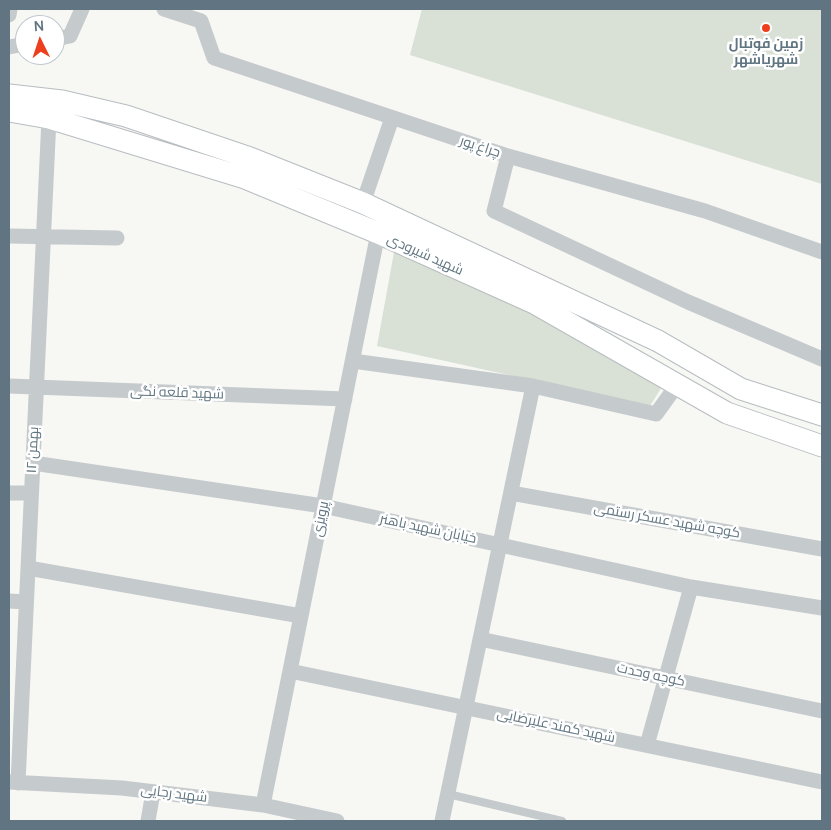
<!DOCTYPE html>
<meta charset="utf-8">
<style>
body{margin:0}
#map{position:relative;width:831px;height:830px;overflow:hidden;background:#f7f7f4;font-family:Manrope,sans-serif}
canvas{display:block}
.frame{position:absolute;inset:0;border:10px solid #607581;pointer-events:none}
.north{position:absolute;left:15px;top:15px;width:50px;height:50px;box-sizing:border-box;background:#fff;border:1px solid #bfc8cd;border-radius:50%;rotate:356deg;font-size:14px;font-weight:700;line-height:20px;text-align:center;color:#607581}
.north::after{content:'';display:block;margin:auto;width:18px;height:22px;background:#ed3f1e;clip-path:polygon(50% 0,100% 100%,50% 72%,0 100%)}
</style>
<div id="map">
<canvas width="831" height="830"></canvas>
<div class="frame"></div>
<div class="north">N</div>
</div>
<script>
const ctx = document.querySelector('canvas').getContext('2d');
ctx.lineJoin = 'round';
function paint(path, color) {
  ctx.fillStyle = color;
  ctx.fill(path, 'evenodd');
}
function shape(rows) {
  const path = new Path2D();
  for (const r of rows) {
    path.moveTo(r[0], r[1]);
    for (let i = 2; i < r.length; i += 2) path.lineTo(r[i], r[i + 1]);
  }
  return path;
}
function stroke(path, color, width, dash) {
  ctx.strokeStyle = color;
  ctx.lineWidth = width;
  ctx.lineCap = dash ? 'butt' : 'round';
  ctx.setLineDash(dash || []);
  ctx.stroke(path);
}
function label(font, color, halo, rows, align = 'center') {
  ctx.font = font + ' Manrope,Cairo,sans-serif';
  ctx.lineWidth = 5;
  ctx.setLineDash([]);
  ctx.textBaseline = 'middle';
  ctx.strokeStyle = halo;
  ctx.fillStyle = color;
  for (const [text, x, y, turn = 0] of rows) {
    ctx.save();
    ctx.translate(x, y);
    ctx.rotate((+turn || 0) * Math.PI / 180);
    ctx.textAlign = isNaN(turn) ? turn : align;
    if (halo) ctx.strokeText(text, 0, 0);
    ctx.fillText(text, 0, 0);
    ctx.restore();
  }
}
const green = shape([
 [422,9,822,9,822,184,410,55],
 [395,247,484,287,666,380,650,406,377,346]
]);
const lane = shape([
 [448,794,562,821]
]);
const street = shape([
 [164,9,201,21,214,58,508,156,705,211,822,252],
 [9,15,10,9],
 [55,39,70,36,82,9],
 [9,47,25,44],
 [508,156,494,211,688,302,822,359],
 [363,203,392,118],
 [9,236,117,238],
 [353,361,533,386,656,414,677,385],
 [9,386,345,399],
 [33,463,323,506,691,587,822,608],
 [9,493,31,493],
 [511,493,822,549],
 [28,568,301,616],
 [9,601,26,602],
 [480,639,822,711],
 [290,671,822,782],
 [647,745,691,587],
 [9,782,122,788,263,805,337,821],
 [18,783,49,118],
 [263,805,378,233],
 [148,821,153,792],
 [442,821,533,386]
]);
const secondary = shape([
 [9,95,62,101,126,116,250,158,363,203,658,341,741,389,822,415],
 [9,111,49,118,245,178,378,233,534,303,727,413,822,446]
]);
const markers = [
 [766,28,5,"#ed3f1e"]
];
const poiNames = [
 ["زمین فوتبال",766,44],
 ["شهریاشهر",766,60]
];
const streetNames = [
 ["چراغ پور",480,147,18],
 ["شهید شیرودی",425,255,24],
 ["شهید قلعه نگی",177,393,2],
 ["۱۲ بهمن",33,450,-87],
 ["پرویزی",321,519,-79],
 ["کوچه شهید عسکر رستمی",667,521,10],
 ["خیابان شهید باهنر",428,529,12],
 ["کوچه وحدت",651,675,12],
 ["شهید کمند علیرضایی",556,726,12],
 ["شهید رجایی",174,794,7]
];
paint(green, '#d9e0d5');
stroke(secondary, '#b7bdc1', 23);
stroke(lane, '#c5cacc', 8);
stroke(street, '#c5cacc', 15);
stroke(secondary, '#fff', 21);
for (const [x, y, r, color] of markers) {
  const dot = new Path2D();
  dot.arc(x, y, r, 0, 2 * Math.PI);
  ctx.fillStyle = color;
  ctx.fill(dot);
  stroke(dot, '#fff', 2);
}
label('bold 14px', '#607581', '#fff', poiNames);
label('14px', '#607581', '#fff', streetNames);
</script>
